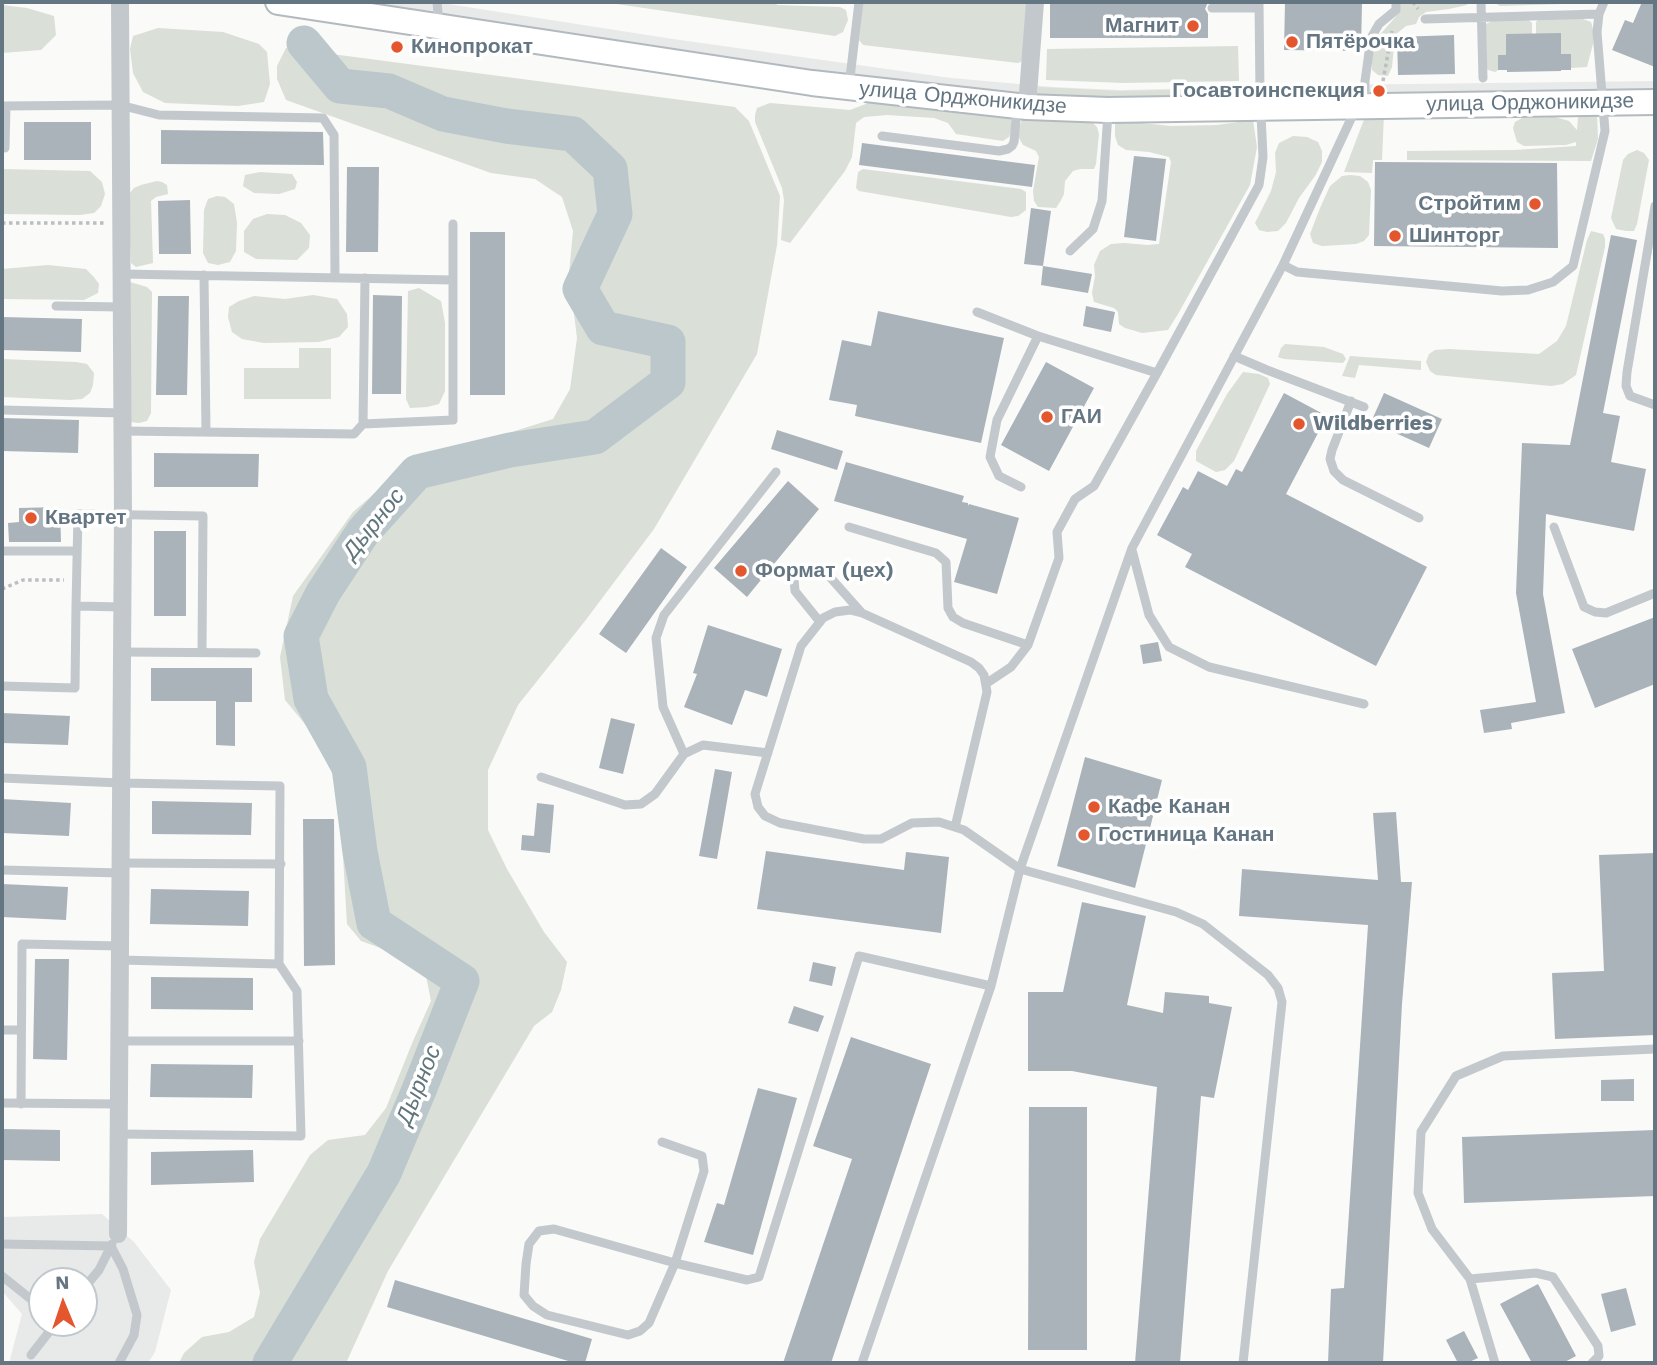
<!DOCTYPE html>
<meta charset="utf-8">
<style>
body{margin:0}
#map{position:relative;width:1657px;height:1365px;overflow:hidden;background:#fafaf8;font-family:"Work Sans",sans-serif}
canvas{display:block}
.frame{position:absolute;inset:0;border:4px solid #657683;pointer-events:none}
.north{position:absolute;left:28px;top:1267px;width:70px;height:70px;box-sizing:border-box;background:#fff;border:2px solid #c1c8cd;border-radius:50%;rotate:358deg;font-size:19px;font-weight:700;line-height:28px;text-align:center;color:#657683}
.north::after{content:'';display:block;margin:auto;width:24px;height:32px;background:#e4572e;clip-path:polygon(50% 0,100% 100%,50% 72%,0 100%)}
</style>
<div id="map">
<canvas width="1657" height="1365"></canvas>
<div class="frame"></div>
<div class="north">N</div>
</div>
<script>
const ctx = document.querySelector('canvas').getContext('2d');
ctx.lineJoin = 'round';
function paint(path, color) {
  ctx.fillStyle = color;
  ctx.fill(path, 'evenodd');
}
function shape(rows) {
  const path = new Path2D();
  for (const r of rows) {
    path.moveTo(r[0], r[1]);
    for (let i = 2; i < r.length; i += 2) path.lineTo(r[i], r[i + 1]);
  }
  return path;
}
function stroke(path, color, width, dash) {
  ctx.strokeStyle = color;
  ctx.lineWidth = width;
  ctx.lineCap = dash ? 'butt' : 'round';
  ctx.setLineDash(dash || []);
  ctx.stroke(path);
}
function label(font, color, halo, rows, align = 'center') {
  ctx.font = font + ' "Work Sans",sans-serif';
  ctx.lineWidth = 7;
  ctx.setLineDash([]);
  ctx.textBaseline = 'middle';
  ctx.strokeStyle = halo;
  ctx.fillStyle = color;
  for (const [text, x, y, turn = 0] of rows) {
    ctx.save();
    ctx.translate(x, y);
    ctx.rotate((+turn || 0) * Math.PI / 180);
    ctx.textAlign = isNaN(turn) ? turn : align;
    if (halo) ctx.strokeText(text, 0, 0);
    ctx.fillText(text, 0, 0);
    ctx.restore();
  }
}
const built = shape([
 [352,2,435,2,673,39,951,78,1053,87,1120,90,1329,85,1655,81,1655,90,1358,94,1261,97,1027,95,813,72],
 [102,1214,134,1242,171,1290,155,1352,148,1363,9,1363,22,1314,2,1291,2,1217],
 [42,1281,84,1281,84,1323,42,1323]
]);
const green = shape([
 [603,2,776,2,777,5,840,7,846,10,848,20,843,32,835,36],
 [863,2,1030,2,1025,60,1018,63,863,45,859,40],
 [1399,2,1468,2,1467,5,1449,9,1426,12,1419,17,1416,24,1406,26,1395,35,1392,67,1388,76,1378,75,1372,70,1372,58,1377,38,1398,14],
 [1493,2,1594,2,1593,3,1500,6],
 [2,5,27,8,54,16,56,35,41,50,2,53],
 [1540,17,1583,19,1591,22,1593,29,1593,44,1587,67,1571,68,1570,54,1561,54,1561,34,1536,34,1536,22],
 [1527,18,1532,23,1532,34,1506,55,1498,55,1498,70,1495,72,1488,70,1486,67,1484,52,1486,24,1492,21],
 [158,28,223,32,259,44,267,52,270,84,264,102,238,106,165,103,143,92,133,73,130,49,133,36],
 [1238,46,1239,81,1124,83,1046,80,1047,49],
 [286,48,735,107,749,121,780,196,777,245,757,354,654,529,585,621,518,705,488,770,488,830,507,869,544,932,567,962,561,990,552,1012,534,1026,388,1271,346,1363,179,1363,184,1353,202,1337,229,1332,254,1317,260,1293,254,1262,260,1239,310,1155,328,1140,365,1135,386,1108,413,1041,431,1001,426,976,400,955,361,941,347,924,339,788,314,735,285,700,280,657,293,596,353,512,407,465,553,419,570,389,577,338,569,274,573,231,562,197,535,179,491,173,286,100,277,79,277,66],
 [1038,87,1121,91,1214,89,1214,101,1037,98],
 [871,102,903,103,1011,116,1012,128,1009,137,1003,141,956,134,948,123,934,118,887,115,864,117,856,123,852,157,845,171,790,243,781,240,784,200,782,188,755,122,755,115,757,108,770,103,850,110],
 [1384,114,1382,160,1373,160,1372,173,1344,172,1365,117],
 [1580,114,1597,114,1598,139,1591,161,1407,160,1407,151,1515,150,1576,146,1576,142,1566,145,1524,146,1517,142,1513,128,1515,122,1522,118,1555,117,1569,121,1577,130,1578,118],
 [1022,118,1080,118,1092,122,1097,127,1099,134,1096,164,1094,169,1080,169,1073,171,1065,181,1064,194,1060,202,1056,208,1038,207,1034,201,1033,191,1039,157,1036,151,1023,145,1019,138,1019,129],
 [1253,120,1257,147,1250,185,1178,314,1168,330,1142,333,1125,328,1119,324,1118,312,1114,308,1094,302,1092,293,1095,276,1094,265,1100,251,1111,244,1124,243,1148,245,1159,244,1171,162,1169,157,1149,152,1126,150,1118,145,1115,136,1115,124,1121,121,1171,126,1217,125],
 [1293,136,1307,137,1318,142,1322,151,1322,162,1315,176,1299,198,1286,223,1278,231,1267,232,1259,230,1255,223,1271,191,1276,172,1275,153,1279,143],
 [1637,150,1644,153,1649,160,1637,224,1634,231,1626,231,1616,229,1611,218,1623,160,1628,154],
 [2,169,90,171,102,182,105,194,101,206,94,213,80,215,2,214],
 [863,169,1021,189,1026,192,1026,210,1018,216,1011,217,859,191,856,188,858,172],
 [260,172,292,174,297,182,295,189,279,194,254,193,243,186,245,175],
 [1350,175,1360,176,1368,182,1371,190,1369,235,1364,241,1356,244,1322,246,1313,243,1310,234,1320,208,1330,186,1342,176],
 [157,181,162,182,167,185,168,194,156,197,151,201,153,263,136,267,131,263,128,203,129,194,134,188,141,185],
 [217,196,225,197,234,204,237,223,236,251,230,262,218,265,208,263,203,253,204,210,208,199],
 [267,214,285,215,301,223,310,235,309,248,297,260,256,259,244,252,244,231,253,219],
 [1591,231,1603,234,1605,239,1605,247,1576,375,1563,384,1551,386,1436,375,1430,371,1426,362,1429,354,1435,350,1449,349,1539,354,1557,341,1566,326,1587,240],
 [48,265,86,269,93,276,99,284,98,293,84,300,2,299,2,269],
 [130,282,147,287,152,292,151,413,147,421,139,423,130,422],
 [419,288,441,301,445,323,445,391,439,404,427,407,410,408,406,399,408,291],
 [313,295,337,299,347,314,348,327,339,337,319,342,264,343,242,339,232,332,228,317,229,307,239,301,254,296,285,299],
 [1285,344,1324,347,1343,354,1346,359,1343,363,1284,359,1278,357,1281,348],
 [299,348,331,348,331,399,244,399,244,368,299,368],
 [1350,356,1421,361,1421,370,1359,365,1355,378,1342,376],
 [2,359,76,362,87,364,94,373,93,385,90,393,82,399,70,400,2,397],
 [1243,372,1259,374,1268,378,1270,384,1234,461,1225,470,1216,472,1196,461,1196,451,1227,394]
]);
const river = shape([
 [270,1363,384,1173,419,1090,462,981,374,923,360,852,349,767,311,699,301,636,323,593,363,532,417,472,510,450,595,437,668,382,668,342,603,328,580,289,615,214,610,169,573,134,506,126,443,114,389,91,340,86,304,43]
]);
const building = shape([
 [1050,2,1208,2,1205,9,1208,14,1208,38,1050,38],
 [1285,2,1362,2,1361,51,1284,50],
 [1642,2,1655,2,1655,67,1612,50,1625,20,1633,23],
 [1561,33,1561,54,1571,54,1571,70,1561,70,1561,71,1507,72,1507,70,1498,70,1498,55,1506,55,1506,34],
 [1454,35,1455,74,1398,75,1397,37],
 [24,122,91,122,91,160,24,160],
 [161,130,323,132,324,165,161,164],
 [862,143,1035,165,1032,187,859,165],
 [1134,156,1166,159,1156,241,1124,237],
 [1375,162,1557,163,1558,248,1374,246],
 [347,167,379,167,378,252,346,252],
 [190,200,191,254,159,254,158,201],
 [1031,208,1051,211,1043,266,1024,264],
 [470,232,505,232,505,395,470,395],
 [1611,235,1637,240,1603,413,1620,416,1611,462,1646,469,1634,531,1546,514,1543,594,1565,713,1511,723,1512,729,1484,733,1480,710,1536,702,1516,593,1522,443,1570,445],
 [1043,266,1092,274,1088,293,1041,285],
 [373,295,402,296,401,394,372,394],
 [158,296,189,296,187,395,156,395],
 [1086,306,1115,312,1111,332,1083,326],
 [878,311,1004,338,981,443,855,416,857,405,829,400,842,340,871,346],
 [2,317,82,319,81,352,2,350],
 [1046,362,1094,388,1049,471,1001,445],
 [1284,393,1327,416,1286,494,1427,567,1376,666,1185,567,1192,554,1157,535,1183,487,1188,490,1198,471,1227,486,1236,469,1242,472],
 [1384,393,1442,419,1429,448,1371,422],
 [2,418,79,420,78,453,2,451],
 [777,430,843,451,837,470,771,449],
 [154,453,259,454,258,487,154,487],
 [846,462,964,496,962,502,968,503,968,506,969,504,1019,518,997,594,954,582,967,539,834,501],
 [788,481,819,509,747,597,714,568],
 [60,507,61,542,9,542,8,523,19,522,19,508],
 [154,531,186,531,186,616,154,616],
 [661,548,687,567,626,653,599,634],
 [1655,617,1655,684,1595,708,1572,649],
 [708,625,782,649,767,697,745,690,732,725,684,707,697,674,693,673],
 [1158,642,1162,661,1143,664,1140,645],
 [151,668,252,668,252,702,235,702,235,746,216,745,216,701,151,701],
 [2,713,70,716,68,745,2,743],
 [611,718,635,724,623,774,599,768],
 [1085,757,1162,780,1135,888,1057,866],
 [715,769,732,772,717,859,699,856],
 [2,799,71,803,69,836,2,833],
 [152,801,252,803,251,835,152,834],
 [537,803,554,805,550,853,521,850,522,835,534,836],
 [1396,812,1401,882,1412,882,1402,1004,1383,1363,1328,1363,1331,1289,1344,1288,1368,925,1239,916,1242,869,1378,880,1373,813],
 [303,819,334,819,335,965,304,966],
 [766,851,904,870,906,852,949,857,941,933,757,909],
 [1655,853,1655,1035,1555,1039,1552,973,1604,971,1599,855],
 [2,884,68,887,66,920,2,917],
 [151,889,249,891,248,926,150,924],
 [1082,902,1146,916,1127,1005,1163,1013,1165,992,1209,996,1209,1003,1232,1007,1214,1098,1201,1096,1180,1363,1135,1363,1157,1087,1072,1071,1028,1071,1028,992,1063,992],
 [35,959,69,959,67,1060,33,1059],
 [813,962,836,967,832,986,809,981],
 [151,977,253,978,253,1010,151,1009],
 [794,1006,824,1016,818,1032,788,1023],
 [851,1037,931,1064,831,1363,783,1363,852,1159,813,1146],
 [151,1064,253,1065,252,1098,150,1097],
 [1634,1079,1634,1101,1601,1101,1601,1080],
 [758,1088,797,1098,753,1255,704,1242,717,1203,724,1205],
 [1029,1107,1087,1107,1087,1350,1028,1350],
 [2,1129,60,1130,60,1161,2,1160],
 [1655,1130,1655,1196,1464,1203,1462,1137],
 [253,1150,254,1182,151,1185,151,1152],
 [395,1280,592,1339,585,1363,575,1363,387,1307],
 [1538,1284,1576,1356,1563,1363,1532,1363,1500,1304],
 [1626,1288,1636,1325,1611,1332,1601,1294],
 [1464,1331,1478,1358,1467,1363,1458,1363,1446,1340]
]);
const path = shape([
 [1413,2,1418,9],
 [1383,81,1392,31],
 [2,223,105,223],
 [2,589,23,580,64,580]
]);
const lane = shape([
 [437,2,439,24],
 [1481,2,1483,78],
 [1212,8,1259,8],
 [1425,19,1599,14],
 [849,86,859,2],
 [1365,103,1365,81,1371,38,1379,24,1396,10,1396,2],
 [2,106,120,105,159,115,323,118,334,135,335,278],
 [882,136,999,151,1008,149,1012,146,1014,142,1017,108],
 [5,148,6,106],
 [1655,206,1627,372,1626,386,1630,396,1655,405],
 [1070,251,1093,229,1102,201,1108,113],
 [1283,265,1297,272,1502,291,1528,290,1553,282,1573,266,1605,131,1597,32,1599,14,1604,2],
 [122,274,453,280],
 [204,275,206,432],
 [56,306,122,307],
 [977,312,1038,336,1157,373],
 [1234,356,1267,370,1364,407],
 [1351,401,1332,450,1330,459,1334,471,1343,480,1419,518],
 [2,410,122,413],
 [363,424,365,278],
 [123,431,354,434,363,424,453,420,453,224],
 [1021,487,999,476,990,457,997,420,1038,336],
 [849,527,936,553,946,562,948,608,953,617,963,623,1028,645],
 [1554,527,1584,607,1595,612,1606,613,1655,593],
 [1132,550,1149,615,1169,647,1209,667,1364,704],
 [2,551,77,551],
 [122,607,76,606,78,514,203,516,202,652],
 [820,622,795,591,794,579,800,570,811,568,829,576,861,612],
 [122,652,256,653],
 [987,683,1011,667,1028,645,1059,558,1057,532,1075,499,1094,486,1157,373,1259,185,1263,157,1260,93,1259,2],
 [2,686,75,688,76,606],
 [684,754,663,707,656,638,664,615,776,472],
 [541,777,625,805,641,804,655,794,684,754,703,745,768,753],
 [2,778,121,783,280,786,279,964,120,960],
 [955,827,987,692,984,675,979,668,971,662,862,613,850,610,835,612,823,618,801,646,755,794,758,807,765,816,780,823,864,839,881,839,912,823,939,822,964,830,1020,869,1176,912,1203,924,1268,975,1278,988,1282,1002,1243,1363],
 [121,863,281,864],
 [2,870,121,873],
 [2,1030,21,1030],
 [119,1041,299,1041],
 [2,1103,119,1104],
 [21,1104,22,944,120,946],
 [119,1134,301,1136,297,991,279,964],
 [662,1142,702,1156,704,1171,675,1263,649,1323,640,1331,628,1335,547,1315,533,1306,524,1295,526,1264,529,1244,539,1231,554,1229,675,1263,747,1280,759,1277,859,956,991,986],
 [2,1244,111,1246,123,1269,137,1315,134,1335,119,1363],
 [2,1276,42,1308],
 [1470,1279,1536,1273,1553,1277,1598,1346,1599,1356,1592,1363],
 [84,1288,99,1270,112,1244],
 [31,1355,56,1323],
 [862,1363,991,986,1020,869,1132,548,1283,265,1356,108],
 [1495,1363,1470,1279,1432,1229,1418,1193,1421,1132,1456,1076,1503,1056,1655,1049]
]);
const street = shape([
 [1027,107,1035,2],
 [118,1234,123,515,120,2]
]);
const secondary = shape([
 [278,2,812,83,1027,107,1108,110,1655,102]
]);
const markers = [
 [1193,26,7,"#e4572e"],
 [1292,42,7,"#e4572e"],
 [397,47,7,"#e4572e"],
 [1379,91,7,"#e4572e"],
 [1535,204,7,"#e4572e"],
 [1395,236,7,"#e4572e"],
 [1047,417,7,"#e4572e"],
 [1299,424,7,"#e4572e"],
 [31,518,7,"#e4572e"],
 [741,571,7,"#e4572e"],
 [1094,807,7,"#e4572e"],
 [1084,835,7,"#e4572e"]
];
const poiNames = [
 ["Магнит",1179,26,"right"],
 ["Пятёрочка",1306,42],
 ["Кинопрокат",411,47],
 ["Госавтоинспекция",1365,91,"right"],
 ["Стройтим",1521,204,"right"],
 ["Шинторг",1409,236],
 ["ГАИ",1061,417],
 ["Wildberries",1313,424],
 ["Квартет",45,518],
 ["Формат (цех)",755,571],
 ["Кафе Канан",1108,807],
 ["Гостиница Канан",1098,835]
];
const streetNames = [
 ["улица Орджоникидзе",963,98,5],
 ["улица Орджоникидзе",1530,103,-1]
];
const waterNames = [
 ["Дырнос",374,524,-51],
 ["Дырнос",419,1085,-68]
];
paint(built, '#e8e9e9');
paint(green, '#dadfd7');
stroke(river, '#bbc7cb', 35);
paint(building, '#aab3b9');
stroke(secondary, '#b3babf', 28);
stroke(path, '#bbbfc2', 3.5, [3.5, 3.5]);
stroke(lane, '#c3c8cc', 9);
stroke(street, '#c3c8cc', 18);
stroke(secondary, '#fff', 24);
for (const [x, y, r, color] of markers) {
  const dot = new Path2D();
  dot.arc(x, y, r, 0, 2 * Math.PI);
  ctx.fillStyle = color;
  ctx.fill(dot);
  stroke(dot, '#fff', 2.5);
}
label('bold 21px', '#657683', '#fff', poiNames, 'left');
label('21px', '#657683', '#fff', streetNames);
label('italic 23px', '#60757c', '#fff', waterNames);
</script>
